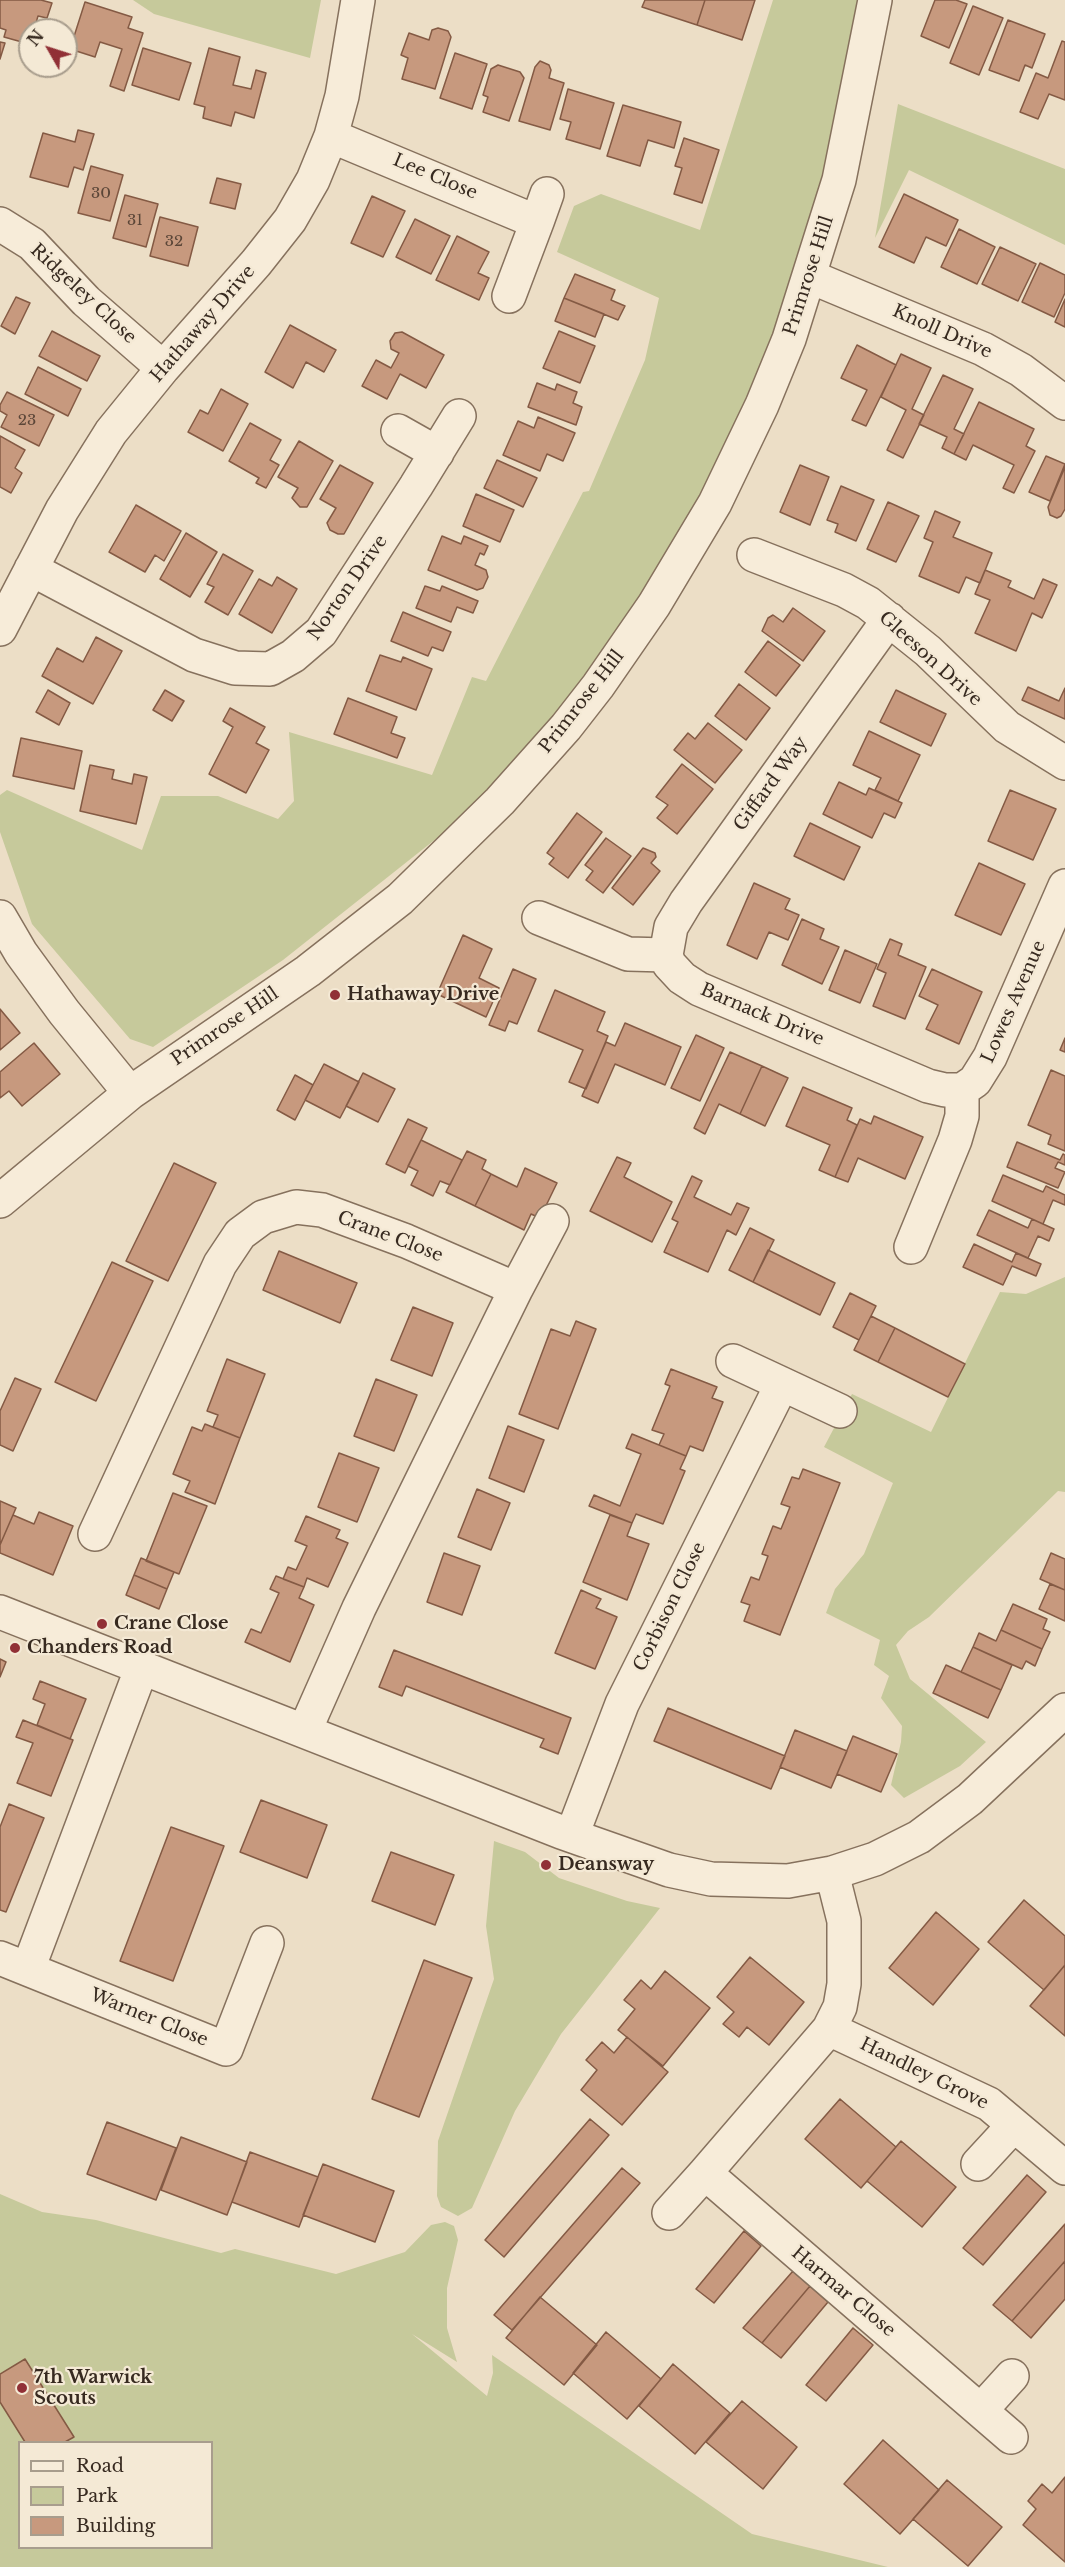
<!DOCTYPE html>
<style>
body{margin:0}
#map{position:relative;width:1065px;height:2567px;overflow:hidden;background:#ecdec6;font-family:"Libre Baskerville",serif}
canvas{display:block}
.legend{position:absolute;left:18px;top:2441px;width:195px;height:108px;box-sizing:border-box;background:#f4e9d5;border:2px solid #a89d8d;margin:0;padding:8px 10px;list-style:none;font-size:18px;color:#372a20}
.legend li{display:flex;align-items:center;gap:12px;height:30px}
.legend b{width:30px;border:2px solid #a89d8d}
.north{position:absolute;left:18px;top:18px;width:60px;height:60px;box-sizing:border-box;background:#f4e9d5;border:2px solid #a89d8d;border-radius:50%;rotate:309deg;font-size:16px;font-weight:700;line-height:24px;text-align:center;color:#372a20}
.north::after{content:'';display:block;margin:auto;width:21px;height:27px;background:#913036;clip-path:polygon(50% 0,100% 100%,50% 72%,0 100%)}
</style>
<div id="map">
<canvas width="1065" height="2567"></canvas>
<ul class="legend">
<li><b style="height:8px;background:#f7ecd9"></b>Road</li>
<li><b style="height:16px;background:#c6c99b"></b>Park</li>
<li><b style="height:16px;background:#c7997e"></b>Building</li>
</ul>
<div class="north">N</div>
</div>
<script>
const ctx = document.querySelector('canvas').getContext('2d');
ctx.lineJoin = 'round';
function paint(path, color) {
  ctx.fillStyle = color;
  ctx.fill(path, 'evenodd');
}
function shape(rows) {
  const path = new Path2D();
  for (const r of rows) {
    path.moveTo(r[0], r[1]);
    for (let i = 2; i < r.length; i += 2) path.lineTo(r[i], r[i + 1]);
  }
  return path;
}
function stroke(path, color, width, dash) {
  ctx.strokeStyle = color;
  ctx.lineWidth = width;
  ctx.lineCap = dash ? 'butt' : 'round';
  ctx.setLineDash(dash || []);
  ctx.stroke(path);
}
function label(font, color, halo, rows, align = 'center') {
  ctx.font = font + ' "Libre Baskerville",serif';
  ctx.lineWidth = 4.5;
  ctx.setLineDash([]);
  ctx.textBaseline = 'middle';
  ctx.strokeStyle = halo;
  ctx.fillStyle = color;
  for (const [text, x, y, turn = 0] of rows) {
    ctx.save();
    ctx.translate(x, y);
    ctx.rotate((+turn || 0) * Math.PI / 180);
    ctx.textAlign = isNaN(turn) ? turn : align;
    if (halo) ctx.strokeText(text, 0, 0);
    ctx.fillText(text, 0, 0);
    ctx.restore();
  }
}
const green = shape([
 [133,0,321,0,310,58,154,14],
 [773,0,864,0,805,258,719,471,619,635,539,737,485,800,283,960,153,1047,130,1039,32,924,0,832,0,795,7,790,142,850,161,796,218,796,278,819,294,801,289,732,432,775,472,677,486,681,583,492,589,491,645,360,659,298,557,252,574,206,601,194,700,230],
 [898,104,1065,169,1065,245,909,170,875,238],
 [1065,1277,1065,1492,1058,1491,929,1617,908,1631,896,1645,910,1679,986,1742,960,1766,904,1798,891,1785,901,1742,902,1726,881,1698,889,1676,874,1665,880,1640,826,1613,835,1589,864,1554,893,1483,824,1447,852,1394,931,1432,1000,1292,1026,1294],
 [494,1841,525,1852,559,1878,627,1901,660,1908,561,2034,515,2111,472,2208,458,2216,441,2207,437,2196,438,2141,494,1979,486,1926],
 [0,2194,42,2212,96,2220,221,2253,235,2249,336,2274,405,2252,431,2225,445,2222,454,2226,458,2240,447,2288,447,2328,457,2362,412,2334,487,2396,493,2373,492,2355,752,2534,888,2567,0,2567],
 [20,2442,212,2442,212,2548,20,2548]
]);
const building = shape([
 [0,0,41,0,52,3,47,18,38,16,34,30,30,30,29,44,4,37,6,30,0,28,0,0],
 [645,0,705,0,697,25,642,7,645,0],
 [705,0,755,0,742,40,697,25,705,0],
 [935,0,956,0,967,4,949,48,921,36,935,0],
 [85,2,132,17,128,28,143,33,124,91,110,86,122,49,100,42,95,57,70,49,85,2],
 [973,6,1003,18,979,75,950,63,973,6],
 [1008,20,1045,34,1032,68,1025,65,1019,81,989,70,1008,20],
 [438,28,448,31,451,37,435,89,402,79,408,58,401,55,409,33,429,40,432,30,438,28],
 [1062,41,1065,42,1065,100,1049,94,1038,119,1020,112,1036,73,1048,78,1062,41],
 [0,42,5,43,0,59,0,42],
 [143,48,191,63,179,100,132,85,143,48],
 [209,48,240,57,233,85,251,89,256,70,266,73,254,118,235,112,231,126,203,118,205,107,194,104,209,48],
 [455,53,487,64,472,109,440,98,455,53],
 [540,61,549,65,551,70,549,78,564,83,550,130,519,121,535,67,540,61],
 [498,65,520,72,524,78,509,121,483,112,488,97,483,95,491,69,498,65],
 [568,89,614,103,600,149,566,139,571,122,560,119,568,89],
 [623,105,681,122,674,148,648,140,640,166,607,156,623,105],
 [78,130,94,134,83,170,74,167,68,187,30,177,43,133,75,142,78,130],
 [684,138,719,150,702,203,674,194,682,168,675,166,684,138],
 [91,166,123,175,110,221,78,213,91,166],
 [217,178,241,184,235,209,210,203,217,178],
 [904,194,958,220,946,246,926,237,914,263,879,247,904,194],
 [125,195,158,204,146,247,113,238,125,195],
 [372,196,405,211,383,257,351,243,372,196],
 [160,217,198,227,188,266,150,256,160,217],
 [415,219,450,236,431,274,396,257,415,219],
 [959,229,995,247,977,284,941,267,959,229],
 [457,236,489,252,478,273,489,278,479,300,436,280,457,236],
 [1000,247,1036,264,1018,301,982,284,1000,247],
 [1040,263,1065,275,1065,293,1054,317,1022,302,1040,263],
 [575,274,615,290,611,300,625,306,618,320,564,298,575,274],
 [16,297,30,303,15,334,1,326,16,297],
 [564,298,604,314,595,337,555,321,564,298],
 [1065,299,1065,327,1055,322,1065,299],
 [290,325,336,350,324,372,306,362,293,388,265,372,290,325],
 [52,331,100,356,87,381,39,356,52,331],
 [559,331,595,346,580,383,543,368,559,331],
 [402,332,444,355,426,388,400,374,387,399,362,386,376,360,391,368,399,353,391,349,390,341,395,333,402,332],
 [857,345,896,365,866,426,852,420,867,390,841,378,857,345],
 [901,354,931,368,912,409,924,415,903,458,887,450,906,410,881,397,901,354],
 [38,367,81,389,68,416,25,394,38,367],
 [943,375,973,389,954,429,964,434,954,454,942,448,947,437,919,424,943,375],
 [537,383,555,390,557,384,577,392,573,403,582,407,576,425,528,407,537,383],
 [221,389,248,404,223,451,188,432,200,410,208,414,221,389],
 [7,392,54,415,39,446,1,427,7,415,0,411,0,405,7,392],
 [979,402,1034,429,1026,446,1035,451,1014,493,1003,488,1014,465,973,445,966,460,954,454,979,402],
 [538,417,575,433,563,461,547,454,540,471,503,455,518,421,534,428,538,417],
 [250,423,281,440,270,460,279,465,266,488,256,483,259,478,229,461,250,423],
 [0,436,25,450,15,468,22,473,11,493,0,487,0,436],
 [299,441,333,461,307,507,300,507,292,498,298,488,278,477,299,441],
 [1046,456,1065,464,1050,501,1029,492,1046,456],
 [497,460,537,478,523,507,484,488,497,460],
 [340,465,373,483,344,534,338,534,330,530,327,523,336,508,320,499,340,465],
 [800,465,829,477,810,525,780,512,800,465],
 [1065,467,1065,509,1061,516,1057,518,1050,515,1048,507,1065,467],
 [841,486,874,500,856,541,835,532,838,524,827,520,841,486],
 [476,494,514,510,500,542,463,526,476,494],
 [888,502,919,516,896,562,867,549,888,502],
 [136,505,181,531,164,561,155,555,145,572,109,552,136,505],
 [935,511,960,522,953,537,992,553,980,583,966,577,959,593,919,576,933,542,924,538,935,511],
 [186,533,217,552,190,597,160,579,186,533],
 [442,536,461,544,464,536,488,546,484,555,480,553,475,565,486,570,488,577,483,588,477,590,428,570,442,536],
 [223,554,253,571,228,615,205,602,214,587,207,584,223,554],
 [985,570,1011,581,1008,587,1034,599,1043,579,1057,585,1042,618,1032,613,1016,651,975,633,990,600,975,594,985,570],
 [277,577,297,589,272,633,239,614,259,579,272,586,277,577],
 [425,586,440,591,442,586,478,601,473,613,457,607,451,622,416,608,425,586],
 [793,608,825,631,803,661,762,631,768,618,773,615,783,622,793,608],
 [403,612,451,632,443,651,432,647,428,656,391,641,403,612],
 [96,637,122,651,93,704,42,676,57,648,83,662,96,637],
 [768,641,800,665,776,696,745,672,768,641],
 [380,655,401,662,403,657,432,669,416,710,366,691,380,655],
 [739,684,770,708,746,740,715,716,739,684],
 [1028,687,1059,701,1065,688,1065,719,1022,700,1028,687],
 [48,690,70,703,59,725,36,712,48,690],
 [165,690,184,701,172,721,153,710,165,690],
 [896,690,946,714,931,746,880,722,896,690],
 [348,698,397,717,391,733,405,738,397,758,334,734,348,698],
 [230,708,265,727,256,743,269,750,246,793,209,774,233,727,223,721,230,708],
 [708,723,742,750,715,783,674,750,688,733,695,739,708,723],
 [869,731,920,755,898,801,875,790,881,778,853,765,869,731],
 [21,738,82,751,74,789,13,776,21,738],
 [682,764,713,789,677,834,657,818,668,805,656,797,682,764],
 [90,765,114,770,112,779,132,784,134,774,147,777,136,824,80,811,90,765],
 [839,782,866,795,869,788,902,803,895,818,884,813,872,838,823,814,839,782],
 [1010,790,1056,809,1033,860,988,841,1010,790],
 [577,813,602,832,568,878,549,864,554,858,547,853,577,813],
 [810,823,860,847,844,880,794,856,810,823],
 [606,838,631,856,603,893,586,880,593,871,585,865,606,838],
 [643,848,655,853,656,857,651,863,660,871,633,905,612,888,643,848],
 [979,863,1025,884,1001,935,955,915,979,863],
 [754,883,790,899,785,909,799,915,788,940,769,932,757,959,727,945,754,883],
 [802,919,824,929,820,939,839,947,822,984,782,965,802,919],
 [463,935,492,949,479,978,499,988,486,1017,437,994,463,935],
 [890,939,902,944,898,955,926,967,905,1019,873,1006,886,973,877,969,890,939],
 [845,950,877,964,860,1003,829,990,845,950],
 [513,969,536,979,517,1024,509,1021,505,1031,489,1025,513,969],
 [932,969,982,992,959,1044,926,1029,938,1005,919,996,932,969],
 [555,990,605,1012,597,1031,608,1036,586,1089,569,1082,583,1050,538,1031,555,990],
 [0,1009,20,1033,0,1050,0,1009],
 [625,1023,681,1047,665,1085,615,1064,598,1103,582,1096,606,1042,615,1046,625,1023],
 [696,1035,724,1048,700,1101,671,1088,696,1035],
 [1065,1038,1065,1052,1060,1050,1065,1038],
 [34,1043,60,1074,22,1106,9,1091,0,1098,0,1072,34,1043],
 [730,1052,762,1066,740,1114,719,1104,705,1134,694,1128,730,1052],
 [324,1064,359,1082,340,1118,305,1100,324,1064],
 [762,1066,788,1078,765,1126,740,1114,762,1066],
 [1051,1070,1065,1076,1065,1151,1048,1144,1051,1135,1028,1125,1051,1070],
 [363,1073,395,1089,378,1122,346,1106,363,1073],
 [295,1075,313,1085,295,1120,277,1110,295,1075],
 [803,1087,852,1108,847,1120,857,1125,835,1177,819,1170,830,1145,786,1126,803,1087],
 [874,1116,923,1137,905,1179,858,1158,848,1182,835,1177,860,1119,871,1124,874,1116],
 [408,1119,427,1128,405,1173,386,1164,408,1119],
 [421,1140,462,1160,450,1185,440,1181,433,1196,411,1185,418,1171,408,1166,421,1140],
 [1017,1142,1060,1160,1063,1154,1065,1155,1065,1165,1058,1162,1055,1168,1065,1172,1058,1188,1007,1167,1017,1142],
 [467,1151,486,1160,482,1169,491,1174,475,1206,446,1192,467,1151],
 [617,1157,631,1163,624,1177,672,1202,652,1242,590,1211,617,1157],
 [174,1163,216,1183,168,1281,126,1261,174,1163],
 [525,1168,557,1183,540,1218,531,1214,524,1230,475,1206,491,1174,517,1187,525,1168],
 [1003,1175,1043,1192,1046,1186,1065,1195,1065,1205,1053,1200,1043,1224,992,1201,1003,1175],
 [692,1176,702,1181,694,1197,731,1215,737,1203,749,1208,736,1235,727,1230,708,1272,664,1252,678,1222,672,1219,692,1176],
 [989,1210,1028,1228,1032,1219,1054,1229,1049,1241,1038,1236,1028,1258,977,1235,989,1210],
 [750,1228,774,1240,753,1282,729,1270,750,1228],
 [974,1244,1012,1262,1016,1253,1041,1264,1036,1276,1012,1266,1003,1285,963,1267,974,1244],
 [768,1250,835,1283,820,1315,753,1282,768,1250],
 [279,1251,357,1283,340,1323,263,1290,279,1251],
 [112,1262,153,1281,96,1401,55,1382,112,1262],
 [850,1293,876,1306,859,1340,833,1327,850,1293],
 [413,1307,453,1323,432,1376,391,1360,413,1307],
 [871,1316,895,1328,878,1362,854,1350,871,1316],
 [576,1321,596,1329,558,1429,519,1414,551,1329,570,1336,576,1321],
 [895,1328,965,1364,948,1397,878,1362,895,1328],
 [227,1359,265,1374,240,1438,213,1427,218,1415,207,1411,227,1359],
 [671,1369,717,1387,712,1398,723,1402,703,1451,690,1446,686,1456,659,1445,664,1434,652,1430,670,1386,665,1384,671,1369],
 [15,1378,41,1389,13,1451,0,1445,0,1411,15,1378],
 [376,1379,417,1395,394,1451,354,1436,376,1379],
 [205,1424,240,1438,215,1504,185,1492,190,1481,173,1474,192,1427,202,1431,205,1424],
 [508,1426,544,1440,524,1492,489,1478,508,1426],
 [632,1434,686,1456,680,1469,685,1471,663,1524,636,1514,632,1523,589,1506,594,1495,620,1506,641,1454,626,1448,632,1434],
 [339,1453,379,1468,357,1522,318,1507,339,1453],
 [803,1469,840,1483,780,1635,744,1621,750,1605,741,1602,751,1577,759,1580,768,1556,762,1554,773,1526,781,1529,790,1507,781,1504,792,1477,799,1479,803,1469],
 [477,1489,510,1503,491,1550,458,1537,477,1489],
 [173,1493,207,1506,179,1574,146,1561,173,1493],
 [0,1501,16,1508,0,1545,0,1501],
 [39,1512,73,1526,53,1575,0,1553,0,1545,13,1515,34,1524,39,1512],
 [610,1515,632,1523,627,1536,649,1544,627,1600,583,1582,610,1515],
 [306,1516,340,1530,336,1538,348,1543,328,1587,307,1578,304,1587,283,1579,288,1567,296,1570,307,1546,295,1541,306,1516],
 [444,1553,480,1566,462,1615,427,1602,444,1553],
 [1051,1553,1065,1559,1065,1590,1040,1579,1051,1553],
 [141,1558,174,1572,167,1589,134,1575,141,1558],
 [134,1575,167,1589,159,1609,126,1595,134,1575],
 [276,1576,304,1587,299,1598,314,1605,290,1662,245,1642,251,1629,261,1633,279,1593,270,1589,276,1576],
 [1050,1584,1065,1590,1065,1621,1039,1609,1050,1584],
 [581,1590,601,1599,596,1608,617,1617,595,1669,555,1653,581,1590],
 [1013,1604,1047,1619,1043,1629,1050,1632,1042,1649,1001,1630,1013,1604],
 [1001,1630,1042,1649,1035,1666,1026,1661,1022,1669,973,1647,979,1633,996,1641,1001,1630],
 [973,1647,1012,1665,1001,1690,961,1672,973,1647],
 [394,1650,571,1718,558,1754,540,1747,544,1739,406,1686,402,1696,379,1687,394,1650],
 [0,1659,6,1662,0,1677,0,1659],
 [946,1665,1001,1690,988,1718,933,1693,946,1665],
 [40,1681,86,1699,70,1739,37,1725,45,1704,33,1699,40,1681],
 [668,1708,785,1756,771,1789,654,1741,668,1708],
 [23,1720,73,1740,51,1796,17,1783,33,1743,16,1737,23,1720],
 [795,1730,847,1751,831,1788,780,1767,795,1730],
 [853,1736,897,1754,881,1792,837,1774,853,1736],
 [261,1800,327,1825,307,1878,240,1852,261,1800],
 [9,1804,44,1818,6,1912,0,1910,0,1827,9,1804],
 [171,1827,224,1846,173,1981,120,1961,171,1827],
 [391,1852,454,1875,435,1925,372,1901,391,1852],
 [1024,1900,1065,1936,1065,1965,1044,1990,988,1942,1024,1900],
 [936,1912,979,1949,933,2005,889,1968,936,1912],
 [750,1957,804,2002,769,2045,747,2027,739,2037,723,2024,734,2012,717,1997,750,1957],
 [424,1960,472,1978,419,2117,372,2099,424,1960],
 [1065,1965,1065,2036,1030,2006,1065,1965],
 [665,1971,710,2008,663,2066,618,2030,635,2009,624,2000,641,1980,651,1989,665,1971],
 [627,2037,668,2072,622,2125,581,2090,597,2070,586,2060,602,2042,614,2053,627,2037],
 [840,2099,896,2147,861,2188,805,2139,840,2099],
 [590,2119,609,2135,504,2257,485,2240,590,2119],
 [107,2122,176,2148,156,2200,87,2174,107,2122],
 [181,2137,247,2162,227,2215,161,2190,181,2137],
 [901,2141,956,2187,922,2227,867,2181,901,2141],
 [250,2152,318,2177,299,2227,232,2202,250,2152],
 [323,2164,394,2191,375,2242,303,2215,323,2164],
 [622,2168,640,2183,512,2330,494,2315,622,2168],
 [1027,2175,1046,2192,983,2265,963,2248,1027,2175],
 [1065,2224,1065,2261,1012,2321,993,2305,1065,2224],
 [744,2231,761,2246,714,2303,696,2289,744,2231],
 [1065,2261,1065,2299,1031,2338,1012,2321,1065,2261],
 [793,2271,810,2286,762,2343,743,2328,793,2271],
 [810,2286,828,2302,781,2358,762,2343,810,2286],
 [540,2297,597,2345,564,2385,506,2338,540,2297],
 [853,2328,873,2345,826,2401,806,2385,853,2328],
 [606,2332,661,2379,627,2419,573,2373,606,2332],
 [25,2359,74,2437,65,2442,25,2442,0,2402,0,2374,25,2359],
 [673,2364,730,2413,695,2454,639,2406,673,2364],
 [742,2401,797,2447,763,2489,706,2442,742,2401],
 [883,2440,939,2490,900,2534,844,2484,883,2440],
 [1065,2477,1065,2562,1023,2525,1036,2509,1028,2501,1042,2484,1052,2493,1065,2477],
 [947,2480,1002,2527,968,2566,913,2519,947,2480]
]);
const minor = shape([
 [331,136,537,222,509,296],
 [537,222,547,194],
 [0,224,32,244,86,301,163,368],
 [811,277,983,349,1021,370,1065,403],
 [398,431,437,453],
 [754,555,844,590,868,603,928,651,1007,727,1065,763],
 [31,569,194,655,235,668,270,669,293,656,321,632,416,486,459,416],
 [889,619,686,902,671,927,666,955,669,964,682,978,699,989,928,1086,945,1090,962,1090],
 [0,629,62,510,111,432,163,368,256,263,290,220,313,180,331,136,342,96,358,0],
 [0,917,21,953,64,1012,130,1093],
 [539,918,628,954,666,955],
 [962,1090,975,1081,990,1057,1065,886],
 [0,1201,130,1093,308,971,400,899,500,801,566,727,598,686,654,605,715,503,762,405,789,339,839,180,875,0],
 [911,1247,955,1140,962,1116,962,1090],
 [516,1289,552,1221],
 [733,1361,840,1411],
 [95,1534,220,1264,240,1234,263,1217,296,1207,322,1210,406,1241,516,1289,359,1608,305,1730],
 [0,1612,561,1832,669,1870,711,1879,788,1881,832,1873,875,1859,919,1837,970,1799,1065,1710],
 [572,1835,622,1704,782,1384],
 [832,1873,844,1921,844,1984,840,2007,829,2029,705,2173,1011,2437],
 [0,1958,226,2049,267,1943],
 [28,1969,142,1667],
 [829,2029,989,2104,1065,2168],
 [978,2164,1014,2125],
 [669,2213,705,2173],
 [982,2409,1012,2376]
]);
const markers = [
 [335,995,6,"#913036"],
 [102,1624,6,"#913036"],
 [15,1648,6,"#913036"],
 [546,1865,6,"#913036"],
 [22,2388,6,"#913036"]
];
const numberNames = [
 ["30",101,194],
 ["31",135,221],
 ["32",174,242],
 ["23",27,421]
];
const streetNames = [
 ["Lee Close",435,177,23],
 ["Primrose Hill",809,276,-72],
 ["Ridgeley Close",83,294,43],
 ["Hathaway Drive",203,324,-49],
 ["Knoll Drive",942,332,24],
 ["Norton Drive",348,588,-55],
 ["Gleeson Drive",930,659,42],
 ["Primrose Hill",582,702,-52],
 ["Giffard Way",771,784,-54],
 ["Lowes Avenue",1014,1002,-66],
 ["Barnack Drive",762,1015,23],
 ["Primrose Hill",225,1027,-34],
 ["Crane Close",390,1237,21],
 ["Corbison Close",670,1607,-64],
 ["Warner Close",149,2018,22],
 ["Handley Grove",924,2074,26],
 ["Harmar Close",843,2292,40]
];
const poiNames = [
 ["Hathaway Drive",347,995],
 ["Crane Close",114,1624],
 ["Chanders Road",27,1648],
 ["Deansway",558,1865],
 ["7th Warwick",34,2378],
 ["Scouts",34,2399]
];
paint(green, '#c6c99b');
paint(building, '#c7997e');
stroke(building, '#845a44', 1.5);
stroke(minor, '#86715d', 36);
stroke(minor, '#f7ecd9', 33);
for (const [x, y, r, color] of markers) {
  const dot = new Path2D();
  dot.arc(x, y, r, 0, 2 * Math.PI);
  ctx.fillStyle = color;
  ctx.fill(dot);
  stroke(dot, '#f4e9d5', 2);
}
label('15px', '#5b4638', null, numberNames);
label('18px', '#372a20', '#f4e9d5', streetNames);
label('bold 18px', '#372a20', '#f4e9d5', poiNames, 'left');
</script>
